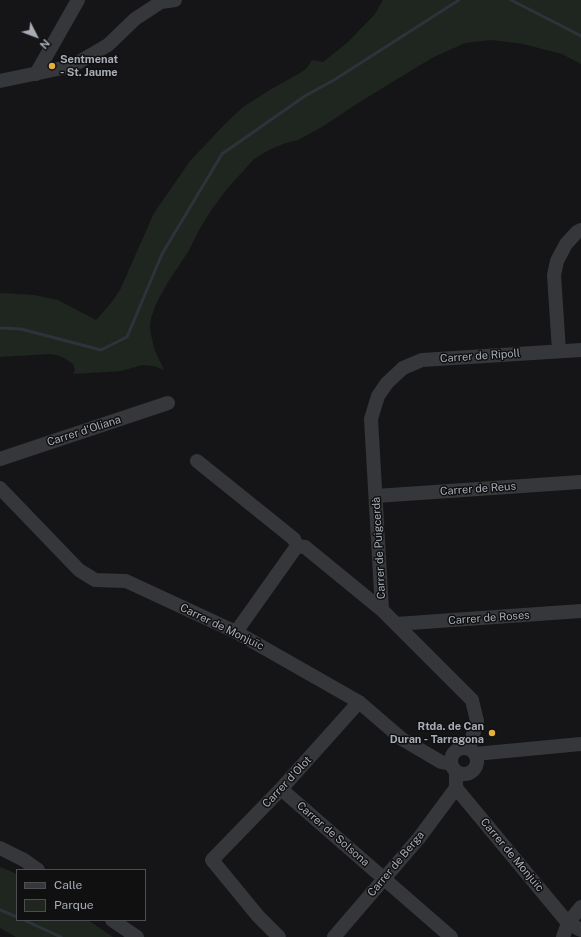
<!DOCTYPE html>
<meta charset="utf-8">
<style>
body{margin:0}
#map{position:relative;width:581px;height:937px;overflow:hidden;background:#151517;font-family:"Public Sans",sans-serif}
canvas{display:block}
.legend{position:absolute;left:16px;top:869px;width:130px;height:52px;box-sizing:border-box;background:#101011;border:1px solid #4c4e53;margin:0;padding:5px 7px;list-style:none;font-size:12px;color:#a7acb6}
.legend li{display:flex;align-items:center;gap:8px;height:20px}
.legend b{width:20px;border:1px solid #4c4e53}
.north{position:absolute;left:16px;top:16px;width:40px;height:40px;-webkit-text-stroke:3px #101011;paint-order:stroke;rotate:132deg;font-size:11px;font-weight:700;line-height:16px;text-align:center;color:#a7acb6}
.north::after{content:'';display:block;margin:auto;width:14px;height:18px;background:#a7acb6;clip-path:polygon(50% 0,100% 100%,50% 72%,0 100%)}
</style>
<div id="map">
<canvas width="581" height="937"></canvas>
<ul class="legend">
<li><b style="height:5px;background:#36373b"></b>Calle</li>
<li><b style="height:11px;background:#1f2620"></b>Parque</li>
</ul>
<div class="north">N</div>
</div>
<script>
const ctx = document.querySelector('canvas').getContext('2d');
ctx.lineJoin = 'round';
function paint(path, color) {
  ctx.fillStyle = color;
  ctx.fill(path, 'evenodd');
}
function shape(rows) {
  const path = new Path2D();
  for (const r of rows) {
    if (r.length === 3) {
      path.moveTo(r[0] + r[2], r[1]);
      path.arc(r[0], r[1], r[2], 0, 2 * Math.PI);
      continue;
    }
    path.moveTo(r[0], r[1]);
    for (let i = 2; i < r.length; i += 2) path.lineTo(r[i], r[i + 1]);
  }
  return path;
}
function stroke(path, color, width, dash) {
  ctx.strokeStyle = color;
  ctx.lineWidth = width;
  ctx.lineCap = dash ? 'butt' : 'round';
  ctx.setLineDash(dash || []);
  ctx.stroke(path);
}
function label(font, color, halo, rows, align = 'center') {
  ctx.font = font + ' "Public Sans",sans-serif';
  ctx.lineWidth = 3;
  ctx.setLineDash([]);
  ctx.textBaseline = 'middle';
  ctx.strokeStyle = halo;
  ctx.fillStyle = color;
  for (const [text, x, y, turn = 0] of rows) {
    ctx.save();
    ctx.translate(x, y);
    ctx.rotate((+turn || 0) * Math.PI / 180);
    ctx.textAlign = isNaN(turn) ? turn : align;
    if (halo) ctx.strokeText(text, 0, 0);
    ctx.fillText(text, 0, 0);
    ctx.restore();
  }
}
const green = shape([
 [383,0,581,0,581,64,562,54,523,44,491,40,465,43,432,58,358,103,322,127,298,140,283,144,269,150,254,159,227,189,212,209,199,230,188,252,168,282,156,304,151,318,150,327,151,335,155,351,164,370,154,366,142,365,121,371,73,374,75,370,73,364,64,358,57,355,49,354,0,357,0,293,34,295,58,300,96,320,111,303,120,290,154,213,190,161,225,124,243,107,268,91,300,73,307,68,312,60,323,62,348,42,375,14],
 [0,867,17,874,17,920,88,920,113,937,16,937,0,928]
]);
const stream = shape([
 [511,0,581,36],
 [0,328,21,329,101,350,127,337,162,254,222,154,305,96,334,80,459,0],
 [0,910,17,917],
 [24,920,61,937]
]);
const minor = shape([
 [36,74,78,0],
 [0,81,72,66,108,45,135,19,161,2,175,0],
 [559,351,554,275,557,261,566,244,577,232,581,230],
 [0,459,168,403],
 [197,461,294,539,297,546],
 [0,488,79,570,95,580,126,581,236,632,359,702,402,739,441,762,451,764],
 [376,496,581,482],
 [396,624,581,611],
 [236,632,297,546,305,547,382,610],
 [464,761,13],
 [469,749,477,721,472,700,382,610,371,419,378,396,387,383,403,368,422,360,581,350],
 [475,754,581,744],
 [456,772,456,788,568,923,581,930],
 [281,789,451,937],
 [0,848,24,860,38,870],
 [112,920,137,937],
 [279,937,258,916,212,860,281,789,359,702],
 [334,937,419,838,456,788],
 [563,937,568,923,581,907]
]);
const markers = [
 [52,66,4,"#e7af3d"],
 [492,733,4,"#e7af3d"]
];
const poiNames = [
 ["Sentmenat",60,60],
 ["- St. Jaume",60,73],
 ["Rtda. de Can",484,727,"right"],
 ["Duran - Tarragona",484,740,"right"]
];
const streetNames = [
 ["Carrer de Ripoll",480,356,-4],
 ["Carrer d'Oliana",84,431,-18],
 ["Carrer de Reus",478,489,-4],
 ["Carrer de Puigcerdà",379,548,-93],
 ["Carrer de Roses",489,618,-4],
 ["Carrer de Monjuïc",222,627,26],
 ["Carrer d'Olot",287,782,-47],
 ["Carrer de Solsona",333,834,41],
 ["Carrer de Monjuïc",512,855,50],
 ["Carrer de Berga",396,864,-50]
];
paint(green, '#1f2620');
stroke(stream, '#2c333a', 3);
stroke(minor, '#36373b', 14);
for (const [x, y, r, color] of markers) {
  const dot = new Path2D();
  dot.arc(x, y, r, 0, 2 * Math.PI);
  ctx.fillStyle = color;
  ctx.fill(dot);
  stroke(dot, '#101011', 1.5);
}
label('bold 11px', '#a7acb6', '#101011', poiNames, 'left');
label('11px', '#a7acb6', '#101011', streetNames);
</script>
